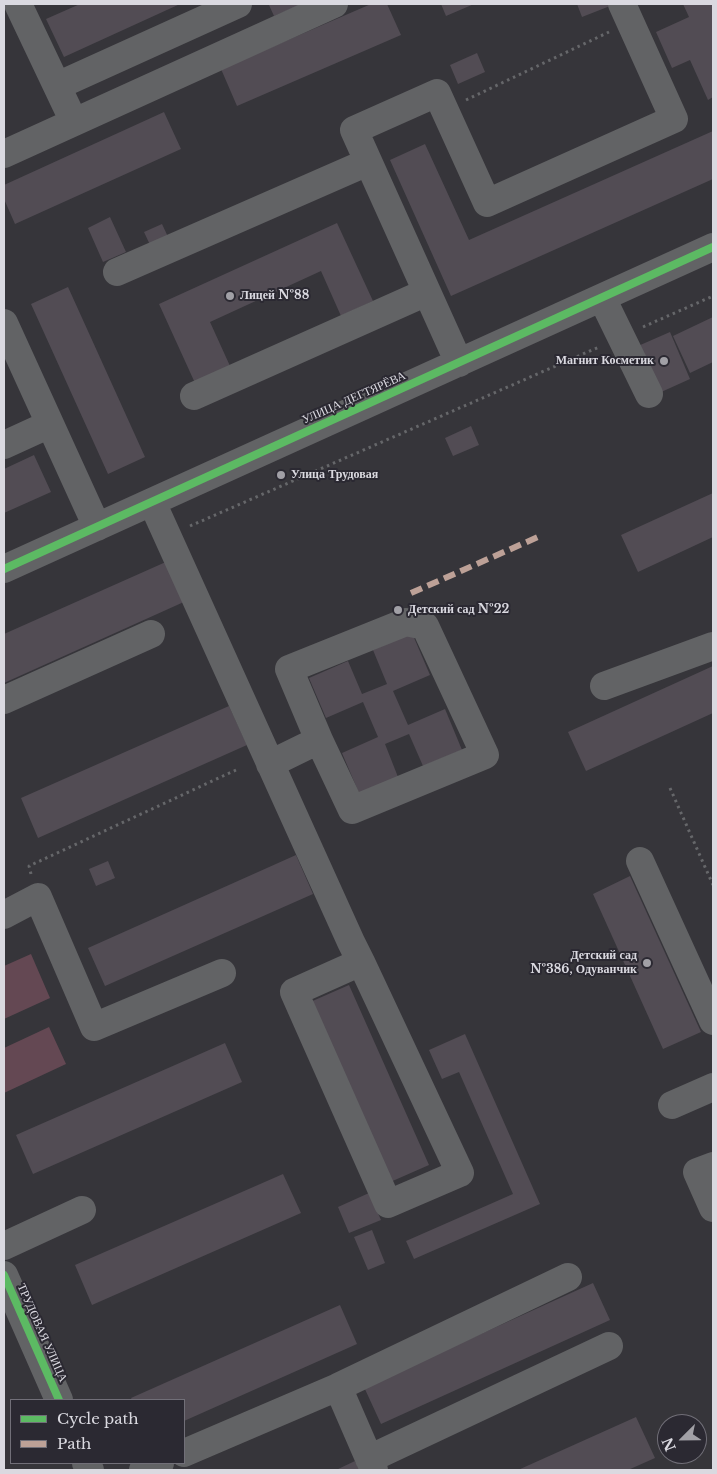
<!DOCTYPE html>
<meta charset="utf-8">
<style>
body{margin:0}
#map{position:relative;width:717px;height:1474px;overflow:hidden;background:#36353a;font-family:"Libre Baskerville",serif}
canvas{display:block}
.frame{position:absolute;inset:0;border:5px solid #dad9e0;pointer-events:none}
.legend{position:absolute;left:10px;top:1399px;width:175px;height:65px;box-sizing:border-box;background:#2b2932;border:1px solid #716f78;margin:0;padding:6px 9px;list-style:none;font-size:15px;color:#dad9e0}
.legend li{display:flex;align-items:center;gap:10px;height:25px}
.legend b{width:25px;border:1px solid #716f78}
.north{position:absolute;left:657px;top:1414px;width:50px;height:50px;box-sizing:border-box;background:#2b2932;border:1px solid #716f78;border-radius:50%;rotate:247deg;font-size:14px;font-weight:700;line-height:20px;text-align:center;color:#dad9e0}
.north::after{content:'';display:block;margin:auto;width:18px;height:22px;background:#a1a0a6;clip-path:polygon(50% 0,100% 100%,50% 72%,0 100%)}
</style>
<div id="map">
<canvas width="717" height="1474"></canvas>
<div class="frame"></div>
<ul class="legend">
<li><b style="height:6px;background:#5cba63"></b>Cycle path</li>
<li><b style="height:6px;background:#bda197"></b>Path</li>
</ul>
<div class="north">N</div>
</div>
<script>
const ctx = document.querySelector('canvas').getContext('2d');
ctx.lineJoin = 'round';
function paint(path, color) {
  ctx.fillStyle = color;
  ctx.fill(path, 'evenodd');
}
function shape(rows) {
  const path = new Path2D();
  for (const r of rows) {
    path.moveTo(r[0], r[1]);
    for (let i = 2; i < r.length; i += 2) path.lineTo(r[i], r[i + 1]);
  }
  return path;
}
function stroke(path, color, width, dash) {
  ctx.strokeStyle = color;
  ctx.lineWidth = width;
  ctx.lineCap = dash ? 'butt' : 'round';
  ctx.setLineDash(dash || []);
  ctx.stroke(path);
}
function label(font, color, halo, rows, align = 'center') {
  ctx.font = font + ' "Libre Baskerville",serif';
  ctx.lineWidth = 4;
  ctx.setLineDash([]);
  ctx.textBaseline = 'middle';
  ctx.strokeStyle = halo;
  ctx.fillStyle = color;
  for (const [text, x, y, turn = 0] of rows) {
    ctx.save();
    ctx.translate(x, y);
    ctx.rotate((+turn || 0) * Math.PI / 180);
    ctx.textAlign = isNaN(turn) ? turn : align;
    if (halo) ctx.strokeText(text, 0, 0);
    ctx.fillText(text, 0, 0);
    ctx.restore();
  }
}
const green = shape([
 [31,954,50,998,4,1019,4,966],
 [49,1027,66,1064,4,1093,4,1048]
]);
const building = shape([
 [80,4,180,4,64,57,46,19],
 [272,4,298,4,298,6,274,16,269,5],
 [371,4,387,4,401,35,237,106,221,69],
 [441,4,474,4,446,16],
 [577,4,610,4,610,6,582,17],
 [683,4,713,4,713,97,708,100,690,60,672,68,656,32,689,17],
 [477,53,485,72,458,84,450,65],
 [164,112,181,149,15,224,4,199,4,185],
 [713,131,713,179,451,296,390,160,425,144,469,240],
 [110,217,126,252,103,262,88,228],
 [337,223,373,301,341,316,321,271,210,322,230,366,195,383,159,304],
 [162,224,169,239,151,247,144,232],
 [68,287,145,457,108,474,31,304],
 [713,317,713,362,690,373,673,336],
 [670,332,690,379,659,393,638,346],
 [471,426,479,445,453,456,445,438],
 [34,455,51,492,4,513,4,469],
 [713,493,713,537,638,572,621,535],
 [168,561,186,601,4,683,4,634],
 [412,633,430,675,393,691,408,725,445,709,462,750,423,766,409,734,385,744,398,777,359,793,342,753,378,737,363,702,326,718,309,678,348,661,362,694,387,684,373,650],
 [713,666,713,713,586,771,568,732],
 [229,706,247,745,38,838,21,798],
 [296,855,313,894,105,986,88,948],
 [108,861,115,878,96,886,89,869],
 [630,876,701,1032,663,1049,593,894],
 [349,985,429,1165,388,1183,308,1003],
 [465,1034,540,1204,414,1259,406,1241,513,1194,459,1072,442,1079,429,1050],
 [225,1043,242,1082,33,1174,16,1135],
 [283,1174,301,1213,92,1305,75,1265],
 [369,1193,381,1220,349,1233,338,1207],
 [372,1230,385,1263,368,1270,354,1237],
 [593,1283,610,1320,381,1424,364,1387],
 [340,1305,357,1344,184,1421,184,1400,132,1400,131,1398],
 [636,1417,655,1458,628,1470,518,1470],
 [355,1461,359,1470,336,1470]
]);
const path = shape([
 [466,100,609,32],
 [643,327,713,296],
 [190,526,599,347],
 [670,788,713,885],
 [31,874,29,866,236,770]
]);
const minor = shape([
 [18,4,74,122],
 [57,86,238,4],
 [4,154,334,4],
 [117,272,368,162],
 [602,298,649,394],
 [4,323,97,527],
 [459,363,354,130,437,93,487,203,674,119,622,4],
 [194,396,427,292],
 [4,445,50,424],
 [152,502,351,942,361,962,460,1173,388,1204,294,992,361,962],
 [4,569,713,247],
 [604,686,713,646],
 [4,700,151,634],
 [270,764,319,740,352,810,485,755,425,626,406,622,289,669,319,740],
 [640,861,713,1021],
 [4,915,38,897,94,1027,222,973],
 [672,1105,713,1087],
 [713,1166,697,1172,713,1208],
 [4,1246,82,1210],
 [4,1275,59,1400],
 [338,1387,568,1277],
 [184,1453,338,1387,374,1470],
 [369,1459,609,1346],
 [86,1463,90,1470],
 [143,1470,160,1463]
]);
const quiet = shape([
 [411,593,538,537]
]);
const cycleway = shape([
 [4,569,713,247],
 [4,1275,59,1400]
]);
const markers = [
 [230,296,5,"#a1a0a6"],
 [664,361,5,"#a1a0a6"],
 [281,475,5,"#a1a0a6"],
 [398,610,5,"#a1a0a6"],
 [647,963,5,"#a1a0a6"]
];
const poiNames = [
 ["Лицей №88",240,296],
 ["Магнит Косметик",654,361,"right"],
 ["Улица Трудовая",291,475],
 ["Детский сад №22",408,610],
 ["Детский сад",637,956,"right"],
 ["№386, Одуванчик",637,970,"right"]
];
const streetNames = [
 ["УЛИЦА ДЕГТЯРЁВА",354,398,-24],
 ["ТРУДОВАЯ УЛИЦА",42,1333,66]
];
paint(green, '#644853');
paint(building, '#524c54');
stroke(path, '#66676a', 3, [2.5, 4]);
stroke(minor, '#626365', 28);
stroke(quiet, '#bda197', 6, [12, 6]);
stroke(cycleway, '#5cba63', 8);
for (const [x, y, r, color] of markers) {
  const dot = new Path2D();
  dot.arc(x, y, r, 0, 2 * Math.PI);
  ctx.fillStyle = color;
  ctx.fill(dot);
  stroke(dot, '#2b2932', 2);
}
label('bold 12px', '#dad9e0', '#2b2932', poiNames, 'left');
label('12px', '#dad9e0', '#2b2932', streetNames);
</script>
